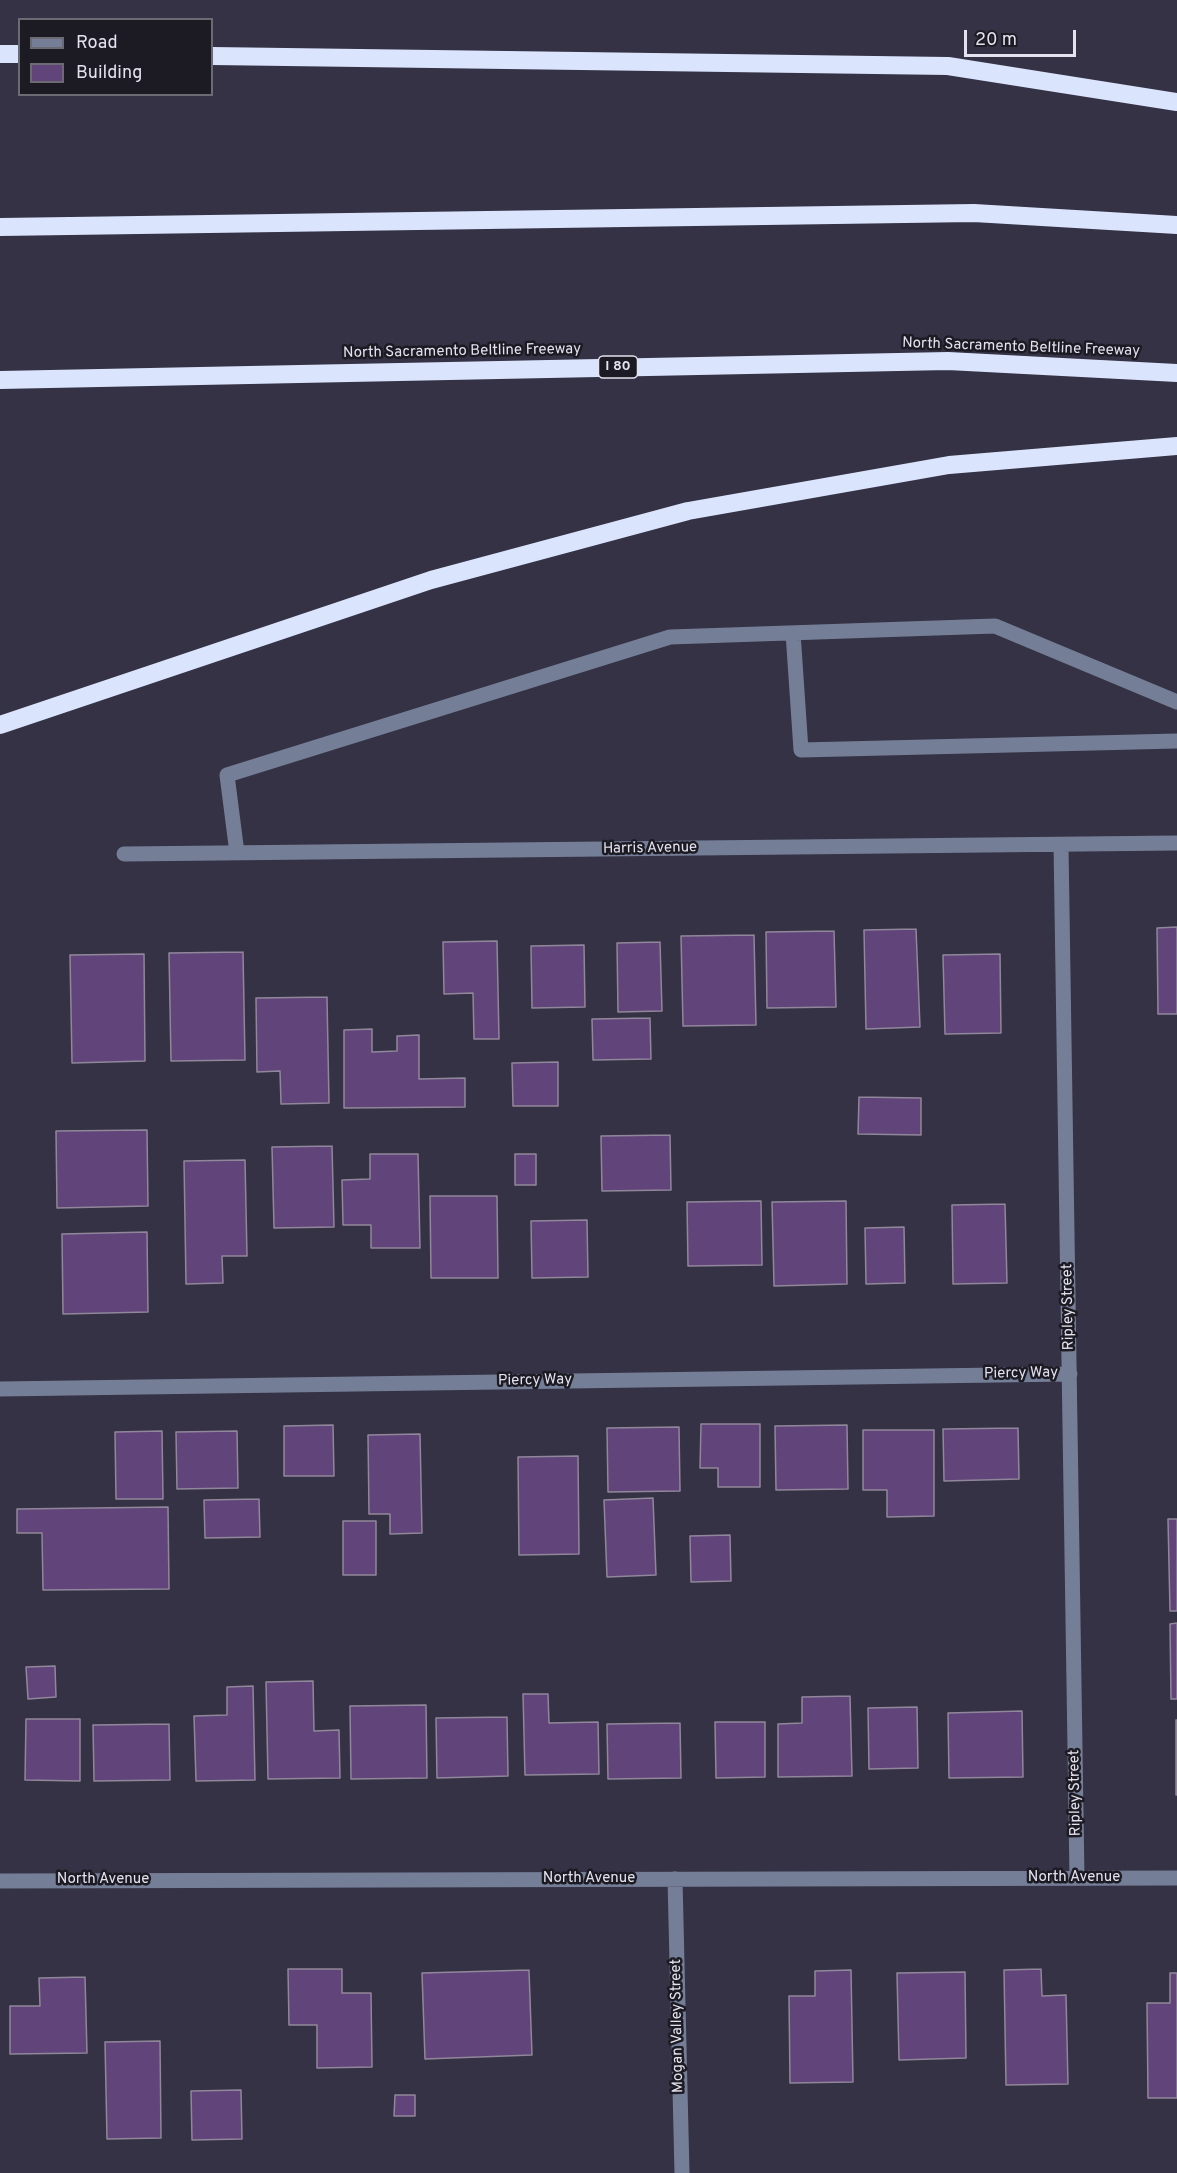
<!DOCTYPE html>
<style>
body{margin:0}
#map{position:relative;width:1177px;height:2173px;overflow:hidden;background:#343244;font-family:Overpass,sans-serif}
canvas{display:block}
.legend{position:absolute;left:18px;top:18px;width:195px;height:78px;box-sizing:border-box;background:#1c1b23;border:2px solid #6c6b74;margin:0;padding:8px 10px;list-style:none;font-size:18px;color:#e3e2ee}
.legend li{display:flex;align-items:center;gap:12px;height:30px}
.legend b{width:30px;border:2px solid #6c6b74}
.scale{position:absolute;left:964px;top:30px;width:112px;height:27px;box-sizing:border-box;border:3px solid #e3e2ee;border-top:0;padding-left:8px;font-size:18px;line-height:21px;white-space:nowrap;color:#e3e2ee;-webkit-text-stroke:4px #1c1b23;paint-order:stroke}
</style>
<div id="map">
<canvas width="1177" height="2173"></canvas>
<ul class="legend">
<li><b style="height:8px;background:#757e97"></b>Road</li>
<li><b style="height:16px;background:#614479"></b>Building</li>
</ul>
<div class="scale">20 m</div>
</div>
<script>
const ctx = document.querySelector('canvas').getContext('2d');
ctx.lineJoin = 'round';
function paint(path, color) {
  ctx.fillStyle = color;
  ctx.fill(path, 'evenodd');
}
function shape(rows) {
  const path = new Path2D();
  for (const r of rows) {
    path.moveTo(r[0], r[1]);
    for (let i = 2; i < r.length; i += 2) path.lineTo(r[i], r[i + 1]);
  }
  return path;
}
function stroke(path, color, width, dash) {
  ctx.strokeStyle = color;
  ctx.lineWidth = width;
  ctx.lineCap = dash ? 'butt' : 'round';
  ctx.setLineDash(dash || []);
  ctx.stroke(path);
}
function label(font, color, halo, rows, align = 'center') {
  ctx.font = font + ' Overpass,sans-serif';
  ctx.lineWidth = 5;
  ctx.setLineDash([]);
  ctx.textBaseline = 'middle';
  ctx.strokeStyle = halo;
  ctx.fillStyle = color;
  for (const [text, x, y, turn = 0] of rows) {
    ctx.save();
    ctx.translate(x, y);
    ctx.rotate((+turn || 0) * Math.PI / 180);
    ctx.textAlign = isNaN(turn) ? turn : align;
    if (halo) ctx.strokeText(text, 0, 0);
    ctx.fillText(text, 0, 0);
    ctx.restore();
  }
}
const building = shape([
 [1177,927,1177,1014,1158,1014,1157,928,1177,927],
 [916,929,920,1027,866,1029,864,930,916,929],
 [834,931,836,1007,767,1008,766,932,834,931],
 [754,935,756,1025,683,1026,681,936,754,935],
 [497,941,499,1039,474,1039,473,993,444,994,443,942,497,941],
 [660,942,662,1011,618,1012,617,943,660,942],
 [584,945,585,1007,532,1008,531,946,584,945],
 [243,952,245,1060,171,1061,169,953,243,952],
 [144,954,145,1061,72,1063,70,955,144,954],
 [1000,954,1001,1033,945,1034,943,955,1000,954],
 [327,997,329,1103,281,1104,280,1071,257,1072,256,998,327,997],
 [650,1018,651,1059,593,1060,592,1019,650,1018],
 [372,1029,372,1052,397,1051,397,1036,419,1035,419,1079,465,1078,465,1107,344,1108,344,1030,372,1029],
 [558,1062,558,1106,513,1106,512,1063,558,1062],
 [859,1097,921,1098,921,1135,858,1134,859,1097],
 [147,1130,148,1206,57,1208,56,1131,147,1130],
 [670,1135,671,1190,602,1191,601,1136,670,1135],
 [332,1146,334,1227,274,1228,272,1147,332,1146],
 [370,1154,418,1154,420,1248,371,1248,371,1225,343,1225,342,1180,370,1179,370,1154],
 [515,1154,536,1154,536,1185,515,1185,515,1154],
 [245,1160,247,1256,222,1256,223,1283,186,1284,184,1161,245,1160],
 [430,1196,497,1196,498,1278,431,1278,430,1196],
 [761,1201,762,1265,688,1266,687,1202,761,1201],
 [846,1201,847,1284,774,1286,772,1202,846,1201],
 [1005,1204,1007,1283,953,1284,952,1205,1005,1204],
 [587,1220,588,1277,532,1278,531,1221,587,1220],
 [904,1227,905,1283,866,1284,865,1228,904,1227],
 [147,1232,148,1312,63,1314,62,1234,147,1232],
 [701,1424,760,1424,760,1487,718,1487,718,1468,700,1468,701,1424],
 [333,1425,334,1476,284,1476,284,1426,333,1425],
 [847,1425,848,1489,776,1490,775,1426,847,1425],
 [679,1427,680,1491,608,1492,607,1428,679,1427],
 [1018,1428,1019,1479,944,1481,943,1429,1018,1428],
 [863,1430,934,1430,934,1516,887,1517,887,1490,863,1490,863,1430],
 [162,1431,163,1499,116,1499,115,1432,162,1431],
 [237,1431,238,1488,177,1489,176,1432,237,1431],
 [420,1434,422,1533,390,1534,390,1514,369,1514,368,1435,420,1434],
 [578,1456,579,1554,519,1555,518,1457,578,1456],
 [653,1498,656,1575,607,1577,604,1500,653,1498],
 [259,1499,260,1537,205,1538,204,1500,259,1499],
 [168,1507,169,1589,43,1590,42,1533,17,1533,17,1509,168,1507],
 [1168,1519,1177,1519,1177,1611,1170,1611,1168,1519],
 [343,1521,376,1521,376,1575,343,1575,343,1521],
 [730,1535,731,1581,691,1582,690,1536,730,1535],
 [1177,1623,1177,1699,1171,1699,1170,1624,1177,1623],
 [55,1666,56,1697,28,1699,26,1667,55,1666],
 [313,1681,314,1731,339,1730,340,1778,268,1779,266,1682,313,1681],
 [253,1686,255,1780,196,1781,194,1716,227,1715,227,1687,253,1686],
 [523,1694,548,1694,549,1723,598,1722,599,1774,525,1775,523,1694],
 [850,1696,852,1776,778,1777,778,1724,802,1723,802,1697,850,1696],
 [426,1705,427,1778,351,1779,350,1706,426,1705],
 [917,1707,918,1768,869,1769,868,1708,917,1707],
 [1022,1711,1023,1777,949,1778,948,1713,1022,1711],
 [507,1717,508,1776,437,1778,436,1718,507,1717],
 [26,1719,80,1719,80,1781,25,1780,26,1719],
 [1176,1720,1177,1720,1177,1795,1176,1795,1176,1720],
 [715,1722,765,1722,765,1777,716,1778,715,1722],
 [680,1723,681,1778,608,1779,607,1724,680,1723],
 [169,1724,170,1780,94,1781,93,1725,169,1724],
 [288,1969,342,1969,342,1993,371,1993,372,2067,317,2068,317,2025,289,2025,288,1969],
 [1041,1969,1042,1996,1066,1995,1068,2084,1006,2085,1004,1970,1041,1969],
 [529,1970,532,2055,425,2059,422,1973,529,1970],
 [851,1970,853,2082,790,2083,789,1996,815,1996,815,1971,851,1970],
 [965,1972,966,2058,899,2060,897,1973,965,1972],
 [1170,1973,1177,1973,1177,2098,1148,2098,1147,2003,1170,2003,1170,1973],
 [85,1977,87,2053,10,2054,10,2006,40,2006,39,1978,85,1977],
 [160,2041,161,2138,107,2139,105,2042,160,2041],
 [241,2090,242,2139,192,2140,191,2091,241,2090],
 [395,2095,415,2095,415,2116,394,2116,395,2095]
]);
const minor = shape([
 [793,633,801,750,1177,741],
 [1061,845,1077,1878],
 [237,853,227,775,670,637,995,626,1177,702],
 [124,854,1177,843],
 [0,1389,1070,1374],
 [675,1879,682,2173],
 [0,1881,1177,1878]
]);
const highway = shape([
 [0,54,20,54],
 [212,56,948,66,1177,102],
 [0,227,974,213,1177,225],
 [0,380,948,361,1177,373],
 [0,725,431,580,688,511,949,465,1177,446]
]);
const shields = [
 [618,367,39]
];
const shieldNames = [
 ["I 80",618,367]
];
const streetNames = [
 ["North Sacramento Beltline Freeway",1021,348,2],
 ["North Sacramento Beltline Freeway",462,352,-1],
 ["Harris Avenue",650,849,-1],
 ["Ripley Street",1069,1307,-91],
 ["Piercy Way",1021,1374,-1],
 ["Piercy Way",535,1381,-1],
 ["Ripley Street",1076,1793,-91],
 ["North Avenue",1074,1878],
 ["North Avenue",589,1879],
 ["North Avenue",103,1880],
 ["Mogan Valley Street",678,2026,-91]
];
paint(building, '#614479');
stroke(building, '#91879b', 1.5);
stroke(minor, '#757e97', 15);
stroke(highway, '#dbe4fd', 18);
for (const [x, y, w] of shields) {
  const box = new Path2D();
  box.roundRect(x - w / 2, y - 11, w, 22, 4.5);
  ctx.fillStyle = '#1c1b23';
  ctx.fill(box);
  stroke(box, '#e3e2ee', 1.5);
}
label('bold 14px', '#e3e2ee', null, shieldNames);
label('15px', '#e3e2ee', '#1c1b23', streetNames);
</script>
